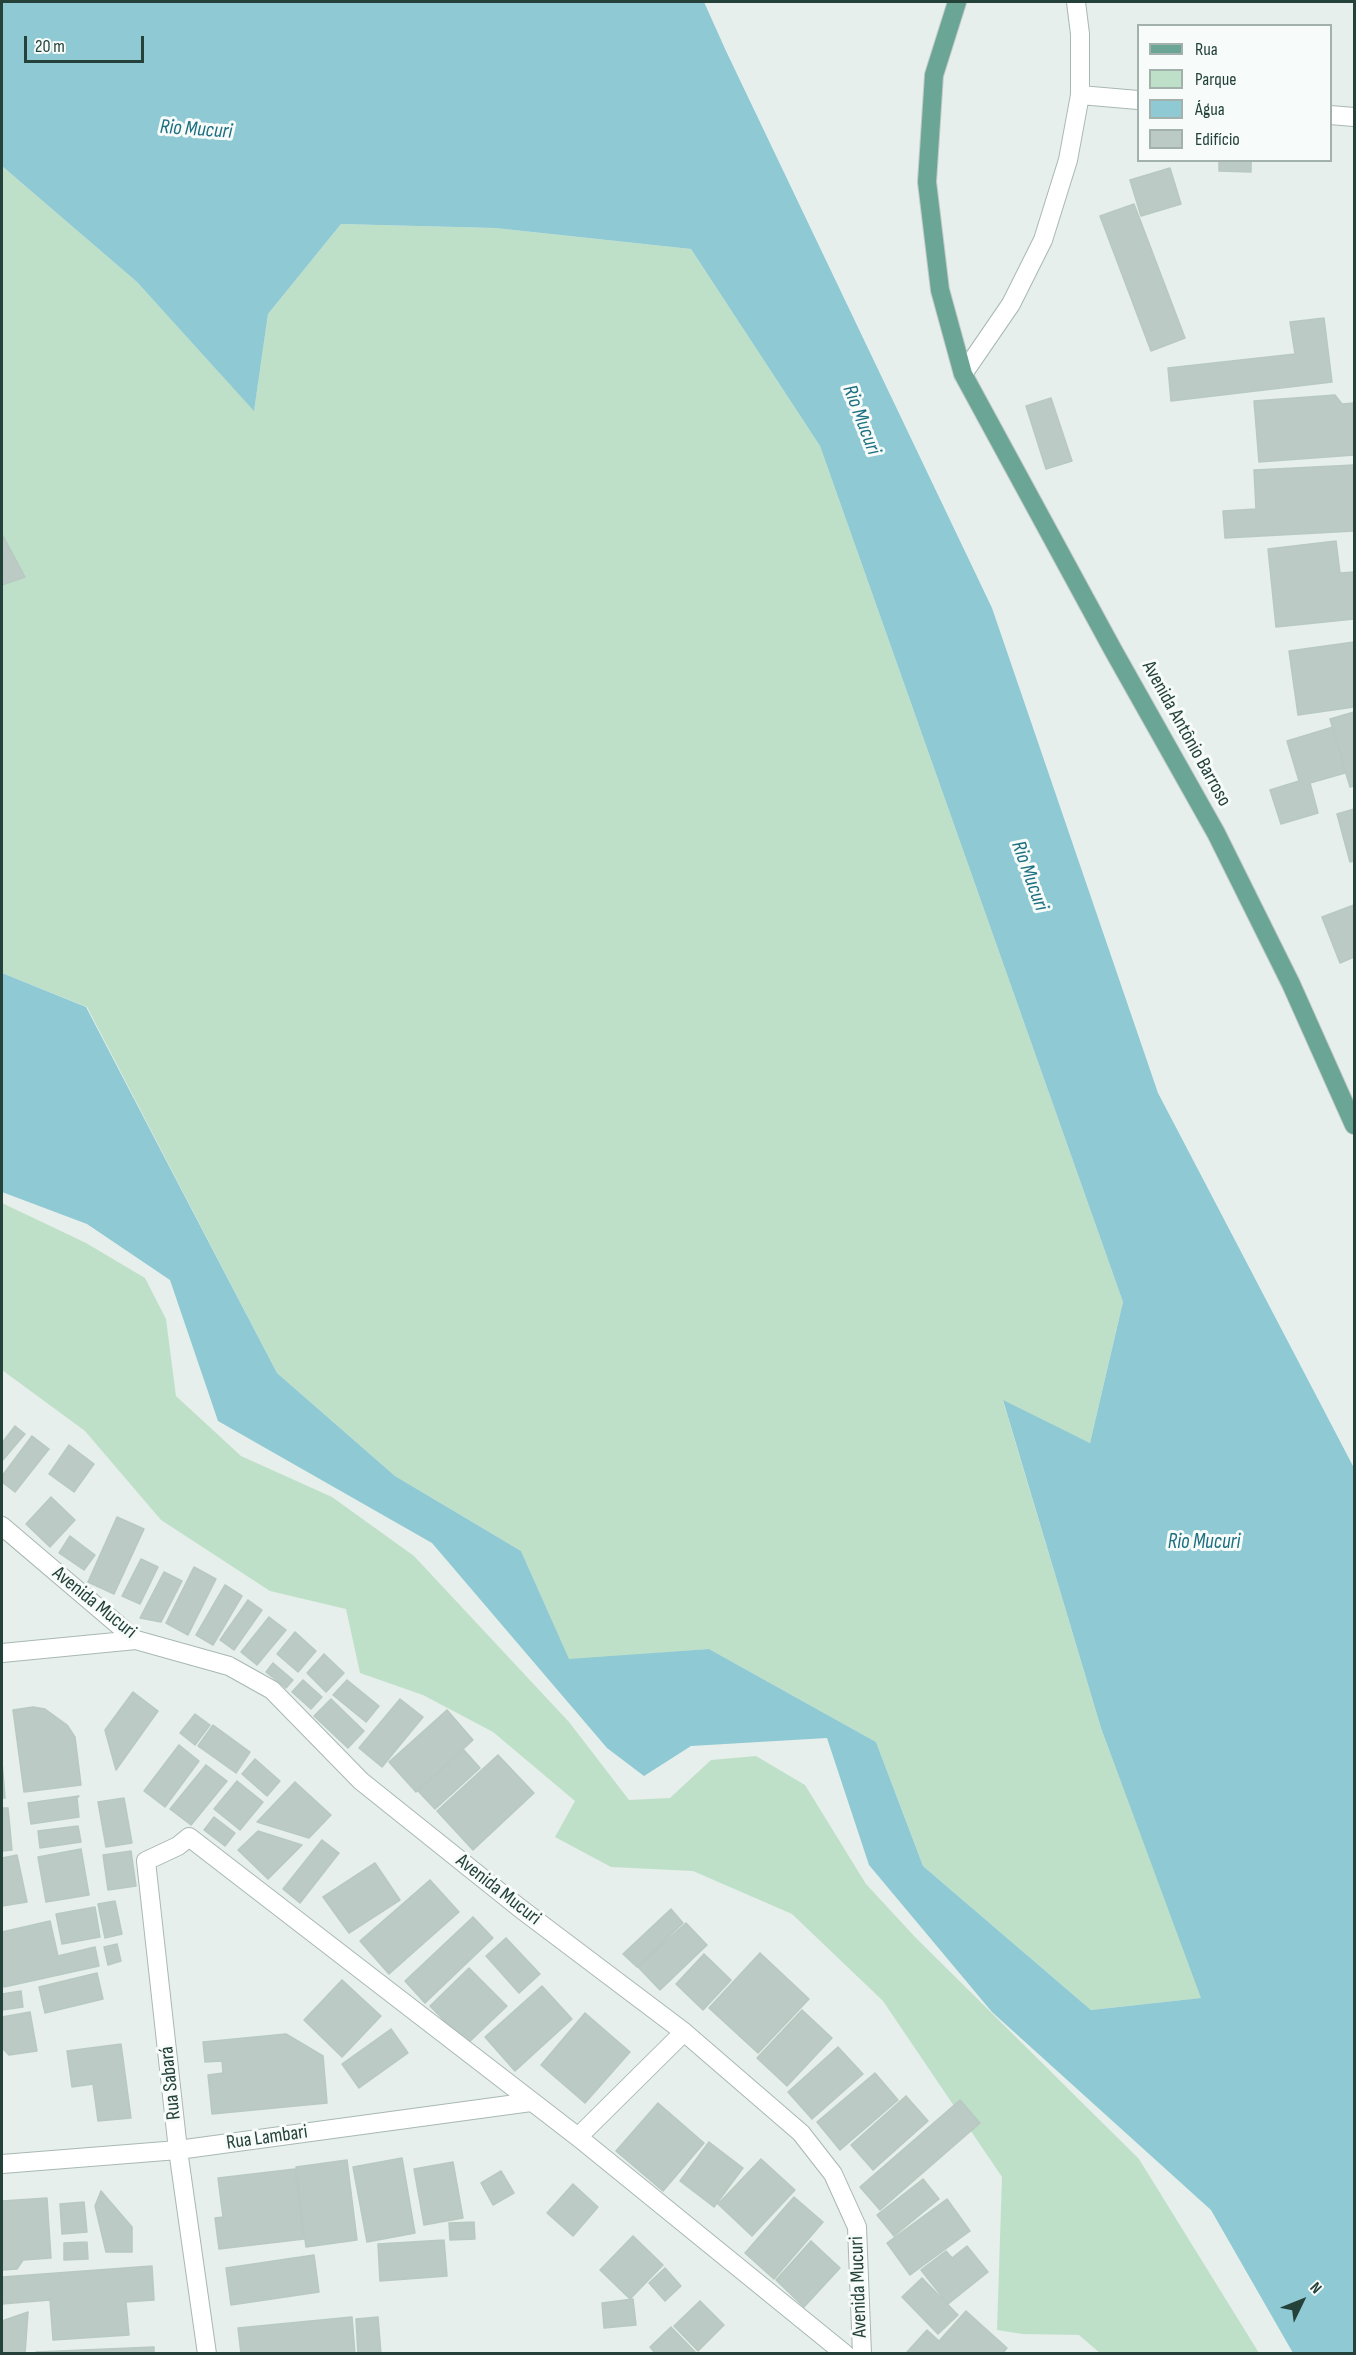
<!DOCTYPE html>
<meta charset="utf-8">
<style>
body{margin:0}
#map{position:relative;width:1356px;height:2355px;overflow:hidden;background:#e6efeb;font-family:"Sofia Sans Condensed",sans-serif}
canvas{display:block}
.frame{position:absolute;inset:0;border:3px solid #24423a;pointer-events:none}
.legend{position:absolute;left:1137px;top:24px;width:195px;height:138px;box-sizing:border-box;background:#f7fbf9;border:2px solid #a3b1ad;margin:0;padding:8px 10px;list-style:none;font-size:18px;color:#24423a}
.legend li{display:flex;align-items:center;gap:12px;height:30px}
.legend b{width:30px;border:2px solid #a3b1ad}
.north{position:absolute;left:1272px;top:2271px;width:60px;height:60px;-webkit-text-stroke:4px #f7fbf9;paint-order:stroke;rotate:47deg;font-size:16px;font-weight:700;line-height:24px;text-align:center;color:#24423a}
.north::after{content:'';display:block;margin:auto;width:21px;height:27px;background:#24423a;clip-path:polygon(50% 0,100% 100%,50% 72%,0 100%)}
.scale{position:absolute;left:24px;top:36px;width:120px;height:27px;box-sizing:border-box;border:3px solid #24423a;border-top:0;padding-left:8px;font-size:18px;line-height:21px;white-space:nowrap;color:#24423a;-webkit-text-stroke:4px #f7fbf9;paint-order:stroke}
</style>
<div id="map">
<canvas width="1356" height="2355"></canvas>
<div class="frame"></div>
<ul class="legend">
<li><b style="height:8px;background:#6aa596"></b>Rua</li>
<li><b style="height:16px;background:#bfe0c8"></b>Parque</li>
<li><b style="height:16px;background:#8ec9d4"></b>Água</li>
<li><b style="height:16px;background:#bbcac4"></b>Edifício</li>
</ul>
<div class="north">N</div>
<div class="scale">20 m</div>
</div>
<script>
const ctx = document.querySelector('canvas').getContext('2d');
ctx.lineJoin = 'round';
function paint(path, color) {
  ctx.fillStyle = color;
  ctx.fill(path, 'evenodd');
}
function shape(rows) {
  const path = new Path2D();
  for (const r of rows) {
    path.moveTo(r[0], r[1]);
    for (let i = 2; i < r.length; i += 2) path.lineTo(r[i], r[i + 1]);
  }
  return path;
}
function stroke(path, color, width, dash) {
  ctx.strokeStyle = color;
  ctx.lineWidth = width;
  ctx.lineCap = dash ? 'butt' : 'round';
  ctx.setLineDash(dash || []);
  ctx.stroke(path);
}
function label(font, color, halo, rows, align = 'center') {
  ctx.font = font + ' "Sofia Sans Condensed",sans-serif';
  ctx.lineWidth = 6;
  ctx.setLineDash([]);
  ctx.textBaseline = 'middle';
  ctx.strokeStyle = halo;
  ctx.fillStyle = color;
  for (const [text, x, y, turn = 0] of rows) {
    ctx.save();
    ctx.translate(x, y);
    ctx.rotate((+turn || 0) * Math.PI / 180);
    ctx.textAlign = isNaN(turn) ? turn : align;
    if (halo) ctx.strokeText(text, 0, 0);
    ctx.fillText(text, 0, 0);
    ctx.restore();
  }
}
const green = shape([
 [2,166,137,282,254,410,268,314,341,224,495,228,691,249,820,446,1123,1302,1090,1443,1003,1401,1101,1728,1202,1998,1091,2010,923,1866,876,1742,709,1649,569,1660,521,1551,395,1476,277,1373,87,1007,2,973],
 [2,1203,86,1243,145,1278,166,1319,176,1396,241,1456,332,1497,414,1556,569,1722,629,1800,670,1798,711,1760,756,1756,805,1785,866,1884,915,1937,1139,2159,1259,2353,1100,2353,1079,2335,1023,2334,997,2330,1002,2177,883,2001,792,1914,693,1871,611,1867,555,1837,575,1801,493,1732,423,1695,360,1673,346,1609,270,1591,161,1520,85,1431,2,1370]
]);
const water = shape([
 [2,2,704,2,726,51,992,608,1158,1093,1354,1468,1354,2353,1293,2353,1211,2210,992,2012,869,1865,827,1738,691,1746,644,1776,607,1748,432,1543,218,1421,170,1280,87,1224,2,1192,2,973,86,1007,277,1373,395,1476,521,1551,569,1659,709,1649,876,1742,923,1866,1091,2010,1201,1998,1101,1728,1003,1400,1090,1443,1123,1302,820,446,691,249,495,228,341,224,268,314,254,411,137,282,2,166]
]);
const building = shape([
 [1219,160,1251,160,1251,172,1219,171,1219,160],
 [1170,168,1181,204,1141,216,1130,180,1170,168],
 [1134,204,1185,338,1151,351,1100,216,1134,204],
 [1324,318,1332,382,1171,401,1168,368,1295,354,1290,322,1324,318],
 [1335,395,1342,404,1354,403,1354,455,1259,462,1254,401,1335,395],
 [1051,398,1072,461,1046,469,1026,406,1051,398],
 [1354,465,1354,531,1225,538,1223,511,1256,509,1254,470,1354,465],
 [2,534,25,577,2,585,2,534],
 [1336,541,1340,573,1354,572,1354,619,1276,627,1268,549,1336,541],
 [1354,642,1354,707,1298,715,1289,651,1354,642],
 [1354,712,1354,786,1350,787,1330,719,1354,712],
 [1333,727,1345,773,1310,783,1318,813,1281,824,1270,790,1299,781,1287,741,1333,727],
 [1354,809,1354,861,1350,862,1337,814,1354,809],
 [1354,905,1354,957,1340,963,1322,917,1354,905],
 [15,1426,25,1434,2,1461,2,1443,15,1426],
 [32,1436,49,1449,15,1492,2,1482,2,1476,32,1436],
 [69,1445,94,1464,74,1492,49,1474,69,1445],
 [51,1497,75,1520,50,1547,26,1524,51,1497],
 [117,1517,144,1529,114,1594,88,1582,117,1517],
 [70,1536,95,1555,84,1570,59,1553,70,1536],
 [141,1559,158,1567,140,1604,122,1596,141,1559],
 [194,1567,216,1579,188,1635,166,1623,194,1567],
 [164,1572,182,1581,161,1622,140,1618,164,1572],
 [225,1585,242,1596,213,1645,196,1635,225,1585],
 [248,1600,262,1610,234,1650,220,1640,248,1600],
 [269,1617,286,1630,257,1665,241,1652,269,1617],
 [295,1632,316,1651,298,1672,277,1654,295,1632],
 [324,1654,344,1673,326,1692,307,1673,324,1654],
 [273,1663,293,1680,286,1688,266,1672,273,1663],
 [303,1680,322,1697,311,1709,292,1692,303,1680],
 [347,1680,379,1706,366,1722,333,1695,347,1680],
 [133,1692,158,1711,116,1770,105,1730,133,1692],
 [331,1699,364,1731,348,1748,314,1716,331,1699],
 [400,1699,423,1717,382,1767,359,1748,400,1699],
 [33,1707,45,1709,67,1725,75,1737,81,1785,24,1792,13,1710,33,1707],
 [447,1710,473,1740,416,1792,389,1762,447,1710],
 [195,1714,210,1725,195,1745,180,1733,195,1714],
 [213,1725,250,1752,236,1773,198,1746,213,1725],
 [179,1745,199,1761,165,1807,144,1791,179,1745],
 [463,1749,480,1768,435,1809,418,1791,463,1749],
 [498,1755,534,1793,473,1850,437,1811,498,1755],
 [255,1759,280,1781,267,1796,242,1774,255,1759],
 [2,1761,5,1798,2,1798,2,1761],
 [206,1765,227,1781,191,1825,170,1809,206,1765],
 [237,1781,263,1802,240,1830,214,1809,237,1781],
 [295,1782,331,1815,309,1838,257,1822,295,1782],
 [79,1796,77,1798,79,1817,31,1824,28,1803,79,1796],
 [124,1798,132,1843,106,1847,98,1802,124,1798],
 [2,1808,8,1808,12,1850,2,1851,2,1808],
 [214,1817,235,1833,225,1846,204,1830,214,1817],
 [78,1826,81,1842,40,1848,38,1831,78,1826],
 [258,1831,302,1845,268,1879,238,1850,258,1831],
 [322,1840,339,1853,300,1903,283,1889,322,1840],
 [81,1849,89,1895,46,1902,38,1857,81,1849],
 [131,1851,136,1886,108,1890,103,1855,131,1851],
 [17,1855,27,1902,2,1906,2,1858,17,1855],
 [375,1863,400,1900,349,1933,323,1897,375,1863],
 [430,1880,459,1912,389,1974,360,1941,430,1880],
 [115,1901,122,1934,105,1938,98,1904,115,1901],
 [95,1907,100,1937,62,1944,56,1914,95,1907],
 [671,1909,683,1923,637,1967,623,1954,671,1909],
 [473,1917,493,1938,425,2003,405,1981,473,1917],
 [50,1921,58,1956,95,1947,99,1966,4,1987,2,1975,2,1932,50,1921],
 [686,1923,707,1945,660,1990,638,1967,686,1923],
 [506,1938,540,1974,519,1993,486,1956,506,1938],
 [117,1944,121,1961,108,1965,104,1947,117,1944],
 [760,1953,809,1999,758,2053,709,2008,760,1953],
 [704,1954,731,1980,703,2010,676,1984,704,1954],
 [469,1968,507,2006,467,2044,430,2006,469,1968],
 [97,1973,103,1999,45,2013,39,1987,97,1973],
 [342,1980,381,2016,342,2057,304,2020,342,1980],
 [542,1986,572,2019,515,2071,485,2037,542,1986],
 [21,1991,23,2007,2,2010,2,1994,21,1991],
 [802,2010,832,2038,787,2086,757,2058,802,2010],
 [30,2012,37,2051,9,2055,2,2048,2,2017,30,2012],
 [585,2013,630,2052,585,2103,541,2065,585,2013],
 [391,2029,408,2053,359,2088,342,2064,391,2029],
 [286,2034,323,2056,327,2103,212,2114,208,2075,223,2073,222,2061,205,2062,203,2042,286,2034],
 [121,2044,131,2118,98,2121,93,2084,72,2087,67,2051,121,2044],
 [838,2047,863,2074,812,2119,788,2092,838,2047],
 [875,2073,898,2100,840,2150,817,2122,875,2073],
 [906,2096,928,2121,873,2170,851,2145,906,2096],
 [960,2100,980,2123,880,2210,860,2187,960,2100],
 [658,2103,704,2143,663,2191,616,2151,658,2103],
 [709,2142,743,2168,714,2207,680,2181,709,2142],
 [402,2158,415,2233,367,2242,353,2167,402,2158],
 [761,2159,795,2190,752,2236,718,2204,761,2159],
 [347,2160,357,2240,306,2247,296,2167,347,2160],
 [453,2162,463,2218,424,2225,414,2169,453,2162],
 [295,2169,304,2239,219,2249,215,2218,223,2217,218,2178,295,2169],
 [501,2171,514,2193,493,2205,481,2183,501,2171],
 [923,2179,939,2199,894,2236,877,2215,923,2179],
 [573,2184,598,2207,573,2236,547,2213,573,2184],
 [101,2191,132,2227,132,2252,106,2252,95,2206,101,2191],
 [794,2197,823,2222,774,2279,745,2253,794,2197],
 [47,2198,51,2258,23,2260,17,2269,2,2270,2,2201,47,2198],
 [947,2199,970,2231,910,2275,887,2243,947,2199],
 [84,2202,87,2232,62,2234,60,2204,84,2202],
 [474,2222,475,2239,450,2240,449,2223,474,2222],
 [633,2236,663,2265,630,2299,600,2270,633,2236],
 [444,2240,447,2276,380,2281,378,2244,444,2240],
 [811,2241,840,2268,804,2307,776,2280,811,2241],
 [87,2242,88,2259,64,2260,64,2243,87,2242],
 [967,2246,988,2272,948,2304,921,2270,946,2251,952,2258,967,2246],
 [314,2255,319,2292,231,2305,226,2268,314,2255],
 [152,2266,154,2300,126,2302,129,2335,53,2340,50,2300,2,2304,2,2277,152,2266],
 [665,2268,681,2286,665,2301,649,2283,665,2268],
 [922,2278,958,2315,938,2334,902,2297,922,2278],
 [633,2299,636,2325,604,2328,602,2303,633,2299],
 [700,2301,724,2325,698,2351,674,2326,700,2301],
 [966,2311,1007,2348,1002,2354,909,2354,907,2352,927,2330,939,2341,966,2311],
 [28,2312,25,2354,2,2354,2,2321,28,2312],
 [352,2317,355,2354,241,2354,238,2328,352,2317],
 [378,2317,381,2354,358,2354,356,2319,378,2317],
 [671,2327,697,2354,656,2354,650,2347,671,2327],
 [154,2347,154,2354,36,2354,36,2352,154,2347]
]);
const minor = shape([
 [1080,95,1138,100],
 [1330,115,1354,117],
 [963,374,1011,304,1043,240,1068,160,1080,95,1080,34,1076,2],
 [2,1526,136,1640,229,1666,272,1690,361,1781,521,1909,684,2032,801,2133,833,2174,857,2227,862,2354],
 [2,1653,136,1640],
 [578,2137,684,2032],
 [2,2164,178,2150,531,2102],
 [207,2354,178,2150,146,1861,178,1846,189,1837,578,2137,845,2354]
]);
const major = shape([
 [957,2,934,75,927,182,940,290,963,374,1113,650,1216,833,1291,984,1354,1125]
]);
const streetNames = [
 ["Avenida Antônio Barroso",1186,734,61],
 ["Avenida Mucuri",94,1603,39],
 ["Avenida Mucuri",498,1890,38],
 ["Rua Sabará",171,2083,-96],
 ["Rua Lambari",267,2138,-8],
 ["Avenida Mucuri",859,2287,-92]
];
const waterNames = [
 ["Rio Mucuri",196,130,4],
 ["Rio Mucuri",861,420,69],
 ["Rio Mucuri",1029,876,70],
 ["Rio Mucuri",1204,1543]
];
paint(green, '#bfe0c8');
paint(water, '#8ec9d4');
paint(building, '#bbcac4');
stroke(building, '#b8c9c2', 1.5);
stroke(minor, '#a8b8b2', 20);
stroke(major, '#c2cac8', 20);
stroke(minor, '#fff', 18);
stroke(major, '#6aa596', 18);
label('20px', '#24423a', '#f7fbf9', streetNames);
label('italic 21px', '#1c6f80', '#f7fbf9', waterNames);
</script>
